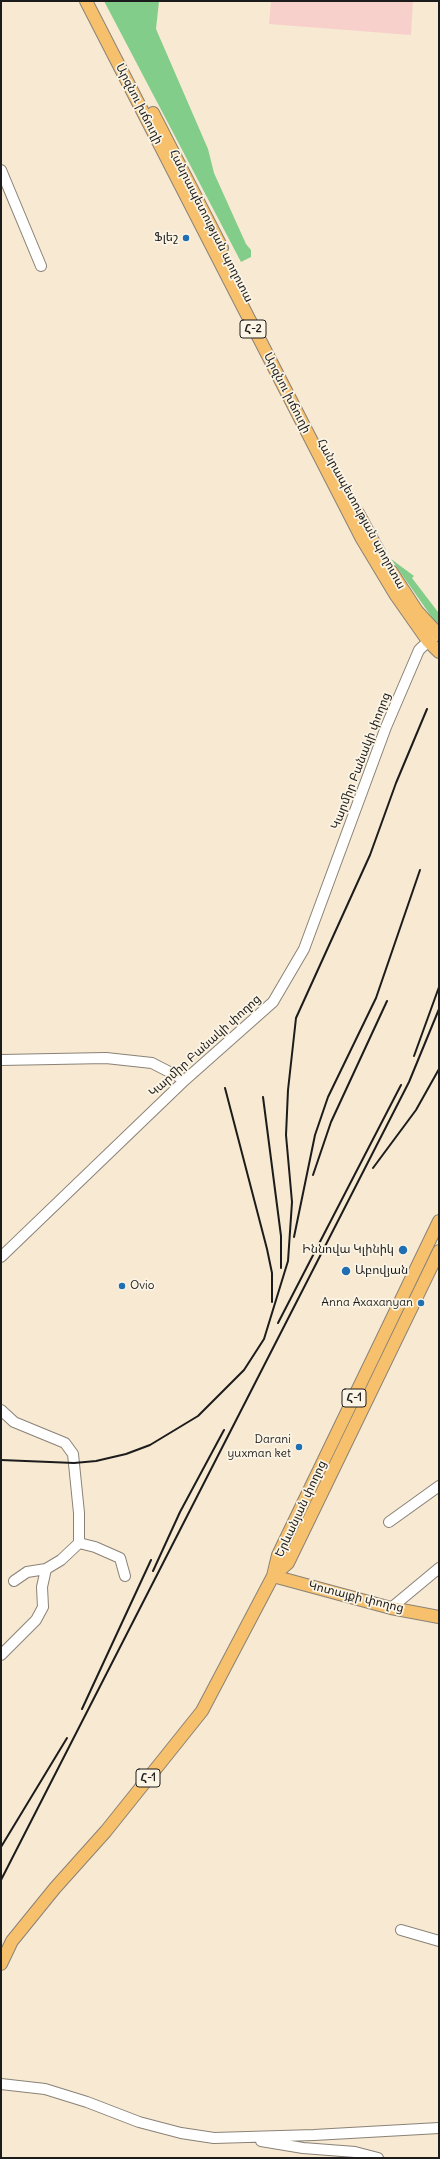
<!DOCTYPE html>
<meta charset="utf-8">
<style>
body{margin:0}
#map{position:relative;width:440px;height:2159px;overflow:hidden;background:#f7e9d2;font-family:Delius,sans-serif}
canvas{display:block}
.frame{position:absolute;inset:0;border:2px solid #1c1c1c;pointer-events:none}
</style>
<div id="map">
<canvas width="440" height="2159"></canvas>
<div class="frame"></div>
</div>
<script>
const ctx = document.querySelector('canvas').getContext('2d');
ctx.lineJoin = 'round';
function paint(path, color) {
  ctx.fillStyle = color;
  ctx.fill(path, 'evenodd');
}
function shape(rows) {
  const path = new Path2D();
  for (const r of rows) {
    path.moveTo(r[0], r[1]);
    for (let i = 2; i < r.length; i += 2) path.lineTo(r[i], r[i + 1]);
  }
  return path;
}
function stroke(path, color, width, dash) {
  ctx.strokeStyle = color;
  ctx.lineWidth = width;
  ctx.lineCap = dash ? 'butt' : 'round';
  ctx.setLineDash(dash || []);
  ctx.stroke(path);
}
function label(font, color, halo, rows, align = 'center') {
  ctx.font = font + ' Delius,"Noto Sans Armenian",sans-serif';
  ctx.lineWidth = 3.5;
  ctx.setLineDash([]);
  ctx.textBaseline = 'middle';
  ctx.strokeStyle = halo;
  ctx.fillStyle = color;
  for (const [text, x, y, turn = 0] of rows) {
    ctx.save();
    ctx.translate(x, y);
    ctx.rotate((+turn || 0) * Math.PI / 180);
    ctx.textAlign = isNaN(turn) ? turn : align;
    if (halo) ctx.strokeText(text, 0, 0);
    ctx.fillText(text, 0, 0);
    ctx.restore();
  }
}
const built = shape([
 [271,1,413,1,411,35,269,24]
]);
const green = shape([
 [104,1,159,1,156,29,208,149,214,173,246,244,251,250,251,257,241,262],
 [391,559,414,576,412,578,438,612,438,626]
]);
const minor = shape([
 [1,170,41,266],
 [1,1060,106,1058,152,1063,185,1080],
 [1,1257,185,1080,273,1002,304,949,386,727,419,650,434,636],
 [1,1410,14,1422,65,1443,73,1454,79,1513,79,1543,61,1560,46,1569,42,1587,43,1607,36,1620,1,1655],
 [389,1522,439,1486],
 [79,1543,95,1547,120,1558,125,1576],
 [14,1581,27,1572,46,1569],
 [391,1608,439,1568],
 [401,1930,439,1941],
 [1,2084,45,2089,87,2102,139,2122,181,2133,214,2138,314,2135,439,2128],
 [261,2141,303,2148,355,2152,378,2158]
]);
const major = shape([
 [86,1,362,539,395,594,428,641,439,652],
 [153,113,222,248],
 [358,513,379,552],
 [391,571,417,611,439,635],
 [273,1576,288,1563,439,1251],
 [273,1576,391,1608,439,1617],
 [1,1964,12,1941,55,1888,106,1831,202,1711,273,1576,278,1555,439,1221]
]);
const rail = shape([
 [414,1056,439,987],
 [225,1088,267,1249,272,1273,272,1302],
 [263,1097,281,1236,281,1268],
 [373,1168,416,1110,439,1069],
 [313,1175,331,1122,387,1001],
 [294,1237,315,1135,328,1097,376,998,420,870],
 [278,1323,401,1085],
 [1,1460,74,1463,96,1461,126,1454,150,1445,198,1416,244,1370,264,1339,288,1261,292,1202,286,1135,288,1090,296,1018,370,855,396,783,427,709],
 [153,1571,180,1512,224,1430],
 [82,1709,151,1560],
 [1,1847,67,1738],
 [1,1880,409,1082,439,1009]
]);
const markers = [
 [186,238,4,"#1f6fb2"],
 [403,1250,5,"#1f6fb2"],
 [346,1271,5,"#1f6fb2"],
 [122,1286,4,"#1f6fb2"],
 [421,1303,4,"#1f6fb2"],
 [299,1447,4,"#1f6fb2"]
];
const shields = [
 [253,329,26],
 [354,1398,24],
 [148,1778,24]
];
const shieldNames = [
 ["Հ-2",253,329],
 ["Հ-1",354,1398],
 ["Հ-1",148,1778]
];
const streetNames = [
 ["Արզնու խճուղի",139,104,63],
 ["Հանրապետության պողոտա",211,226,63],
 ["Արզնու խճուղի",287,393,63],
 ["Հանրապետության պողոտա",361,514,61],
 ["Կարմիր Բանակի փողոց",361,761,-69],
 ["Կարմիր Բանակի փողոց",205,1046,-42],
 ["Երևանյան փողոց",301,1509,-65],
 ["Կոտայքի փողոց",356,1597,14]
];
const poiNames = [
 ["Ֆլեշ",178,238],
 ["Իննովա Կլինիկ",394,1250],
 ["Աբովյան",355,1271,"left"],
 ["Ovio",130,1286,"left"],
 ["Anna Axaxanyan",413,1303],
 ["Darani",291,1440],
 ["yuxman ket",291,1454]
];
paint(built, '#f7d0cb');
paint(green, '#83cd8a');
stroke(minor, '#8a8277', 12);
stroke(major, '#8a8277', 14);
stroke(minor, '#fff', 10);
stroke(major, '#f7c06c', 12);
stroke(rail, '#1c1c1c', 2);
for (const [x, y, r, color] of markers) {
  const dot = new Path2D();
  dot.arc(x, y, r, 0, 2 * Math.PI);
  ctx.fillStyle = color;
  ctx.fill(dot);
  stroke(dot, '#fcf5e5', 1.5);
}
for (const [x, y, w] of shields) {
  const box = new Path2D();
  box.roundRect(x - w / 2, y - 9, w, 18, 3);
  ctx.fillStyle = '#fcf5e5';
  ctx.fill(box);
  stroke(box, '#1c1c1c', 1);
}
label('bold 11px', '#1c1c1c', null, shieldNames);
label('12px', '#1c1c1c', '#fcf5e5', streetNames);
label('12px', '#1c1c1c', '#fcf5e5', poiNames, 'right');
</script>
